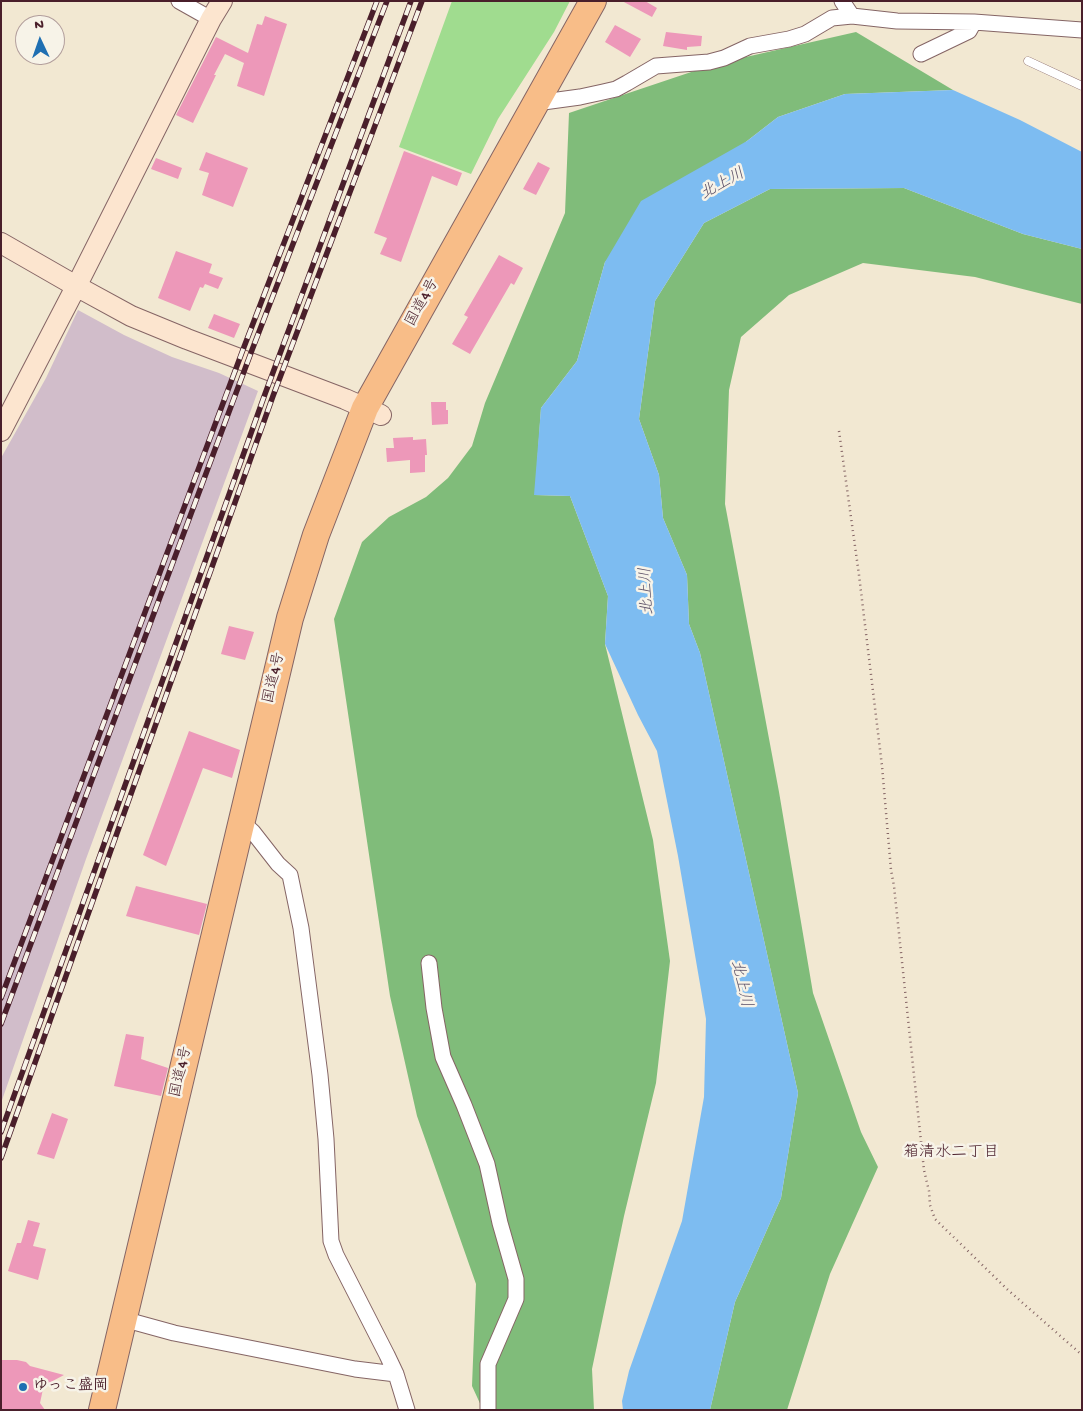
<!DOCTYPE html>
<meta charset="utf-8">
<style>
body{margin:0}
#map{position:relative;width:1083px;height:1411px;overflow:hidden;background:#f2e8d2;font-family:"Gochi Hand",sans-serif}
canvas{display:block}
.frame{position:absolute;inset:0;border:2px solid #4a1f2b;pointer-events:none}
.north{position:absolute;left:15px;top:15px;width:50px;height:50px;box-sizing:border-box;background:#f7f3e8;border:1px solid #b29e9c;border-radius:50%;rotate:357deg;font-size:14px;font-weight:700;line-height:20px;text-align:center;color:#4a1f2b}
.north::after{content:'';display:block;margin:auto;width:18px;height:22px;background:#1f6fb2;clip-path:polygon(50% 0,100% 100%,50% 72%,0 100%)}
</style>
<div id="map">
<canvas width="1083" height="1411"></canvas>
<div class="frame"></div>
<div class="north">N</div>
</div>
<script>
const ctx = document.querySelector('canvas').getContext('2d');
ctx.lineJoin = 'round';
function paint(path, color) {
  ctx.fillStyle = color;
  ctx.fill(path, 'evenodd');
}
function shape(rows) {
  const path = new Path2D();
  for (const r of rows) {
    path.moveTo(r[0], r[1]);
    for (let i = 2; i < r.length; i += 2) path.lineTo(r[i], r[i + 1]);
  }
  return path;
}
function stroke(path, color, width, dash) {
  ctx.strokeStyle = color;
  ctx.lineWidth = width;
  ctx.lineCap = dash ? 'butt' : 'round';
  ctx.setLineDash(dash || []);
  ctx.stroke(path);
}
function label(font, color, halo, rows, align = 'center') {
  ctx.font = font + ' "Gochi Hand","Klee One",sans-serif';
  ctx.lineWidth = 5;
  ctx.setLineDash([]);
  ctx.textBaseline = 'middle';
  ctx.strokeStyle = halo;
  ctx.fillStyle = color;
  for (const [text, x, y, turn = 0] of rows) {
    ctx.save();
    ctx.translate(x, y);
    ctx.rotate((+turn || 0) * Math.PI / 180);
    ctx.textAlign = isNaN(turn) ? turn : align;
    if (halo) ctx.strokeText(text, 0, 0);
    ctx.fillText(text, 0, 0);
    ctx.restore();
  }
}
const industrial = shape([
 [78,310,124,335,172,357,219,373,258,391,86,859,1,1103,1,458,46,378]
]);
const green = shape([
 [452,1,570,1,554,32,498,119,471,174,399,147]
]);
const forest = shape([
 [856,32,953,90,845,94,778,117,747,141,605,262,577,361,541,408,535,495,570,496,608,596,605,644,653,840,670,961,656,1083,624,1216,592,1369,594,1410,483,1410,472,1386,476,1284,417,1116,390,996,334,619,362,542,389,517,426,497,448,478,472,446,485,403,565,213,569,113,715,64],
 [904,188,1023,234,1082,249,1082,304,975,277,863,263,789,295,741,337,729,390,725,504,779,792,813,993,861,1132,878,1167,830,1274,787,1410,710,1410,735,1302,781,1198,798,1093,700,653,689,624,687,575,663,518,659,475,639,419,655,301,704,223,770,189]
]);
const water = shape([
 [953,90,1020,120,1082,152,1082,249,1023,234,904,188,770,189,704,223,655,301,639,419,659,475,663,518,687,575,689,624,700,653,798,1093,781,1198,735,1302,710,1410,623,1410,622,1401,629,1371,682,1221,704,1097,706,1019,678,856,657,751,638,715,605,644,608,596,570,496,534,495,541,408,577,361,605,262,641,201,747,141,778,117,845,94]
]);
const building = shape([
 [622,1,645,1,657,8,652,17],
 [265,16,287,24,264,96,237,86,244,63,225,54,214,75,216,75,193,123,176,115,216,37,248,53,257,24,262,25],
 [615,25,641,39,630,57,605,42],
 [666,32,702,36,701,46,687,47,687,50,663,46],
 [404,151,462,173,457,186,432,176,401,262,380,254,387,238,374,233],
 [206,152,248,168,233,207,202,195,209,173,199,170],
 [156,158,182,168,178,179,151,169],
 [538,162,550,168,536,195,523,189],
 [176,251,212,264,209,273,223,278,218,289,205,284,203,288,200,287,190,311,158,298],
 [499,255,523,268,514,285,511,283,470,354,452,344,468,317,464,315],
 [214,314,240,324,234,338,208,328],
 [431,402,446,402,446,410,448,410,448,424,432,425],
 [413,437,413,440,426,439,427,455,425,455,425,472,410,473,410,460,387,462,386,448,394,448,393,438],
 [229,626,254,632,245,660,221,654],
 [189,731,240,750,232,778,203,768,166,866,143,855],
 [136,886,207,904,199,935,126,916],
 [126,1034,144,1037,141,1059,168,1068,161,1096,114,1086],
 [52,1113,68,1119,54,1159,37,1154],
 [28,1220,40,1223,33,1246,46,1249,38,1280,8,1271,17,1243,21,1243],
 [1,1360,17,1360,26,1362,30,1366,64,1375,47,1384,43,1389,40,1403,45,1410,1,1410]
]);
const path = shape([
 [839,431,859,575,882,766,891,870,894,886,924,1170,929,1191,930,1205,935,1219,1008,1290,1082,1355]
]);
const lane = shape([
 [1028,61,1082,86]
]);
const street = shape([
 [179,1,211,19],
 [842,1,852,16,897,21,974,22,1082,30],
 [921,54,969,31,974,22],
 [536,103,580,97,603,92,616,89,627,83,656,66,709,62,724,58,750,46,789,39,805,34,832,18,852,16],
 [241,821,253,832,278,864,290,875,301,928,320,1075,326,1139,331,1241,336,1255,387,1355,396,1374,407,1410],
 [429,963,434,1008,443,1057,464,1105,487,1164,500,1223,516,1279,516,1299,488,1364,488,1410],
 [123,1319,174,1333,355,1369,396,1374]
]);
const secondary = shape([
 [1,243,76,286,131,316,187,339,345,399,381,415],
 [1,431,81,277,211,19,222,1]
]);
const highway = shape([
 [102,1410,290,618,316,535,365,408,593,1]
]);
const rail = shape([
 [1,998,244,347,377,1],
 [1,1024,252,350,387,1],
 [1,1132,265,394,411,1],
 [1,1158,273,396,422,1]
]);
const markers = [
 [23,1387,5,"#1f6fb2"]
];
const streetNames = [
 ["国道4号",423,303,-61],
 ["国道4号",275,678,-77],
 ["国道4号",182,1072,-77]
];
const poiNames = [
 ["ゆっこ盛岡",33,1387]
];
const waterNames = [
 ["北上川",723,185,-29],
 ["北上川",648,591,-93],
 ["北上川",740,984,77]
];
const neighbourhoodNames = [
 ["箱清水二丁目",951,1154]
];
paint(industrial, '#d1bdca');
paint(green, '#a0dc8f');
paint(forest, '#80bc7a');
paint(water, '#7dbcf1');
paint(building, '#ed98b9');
stroke(lane, '#856565', 9);
stroke(street, '#856565', 17);
stroke(secondary, '#856565', 22);
stroke(highway, '#856565', 28);
stroke(path, '#856565', 2.5, [1, 4]);
stroke(lane, '#fff', 8);
stroke(street, '#fff', 15);
stroke(secondary, '#fce5cf', 20);
stroke(highway, '#f8bd88', 26);
stroke(rail, '#4a1f2b', 5.5);
stroke(rail, '#f7f3e8', 4, [11]);
for (const [x, y, r, color] of markers) {
  const dot = new Path2D();
  dot.arc(x, y, r, 0, 2 * Math.PI);
  ctx.fillStyle = color;
  ctx.fill(dot);
  stroke(dot, '#f7f3e8', 2);
}
label('15px', '#4a1f2b', '#f7f3e8', streetNames);
label('bold 15px', '#4a1f2b', '#f7f3e8', poiNames, 'left');
label('italic 16px', '#594e66', '#f7f3e8', waterNames);
label('16px', '#4a1f2b', '#f7f3e8', neighbourhoodNames);
</script>
